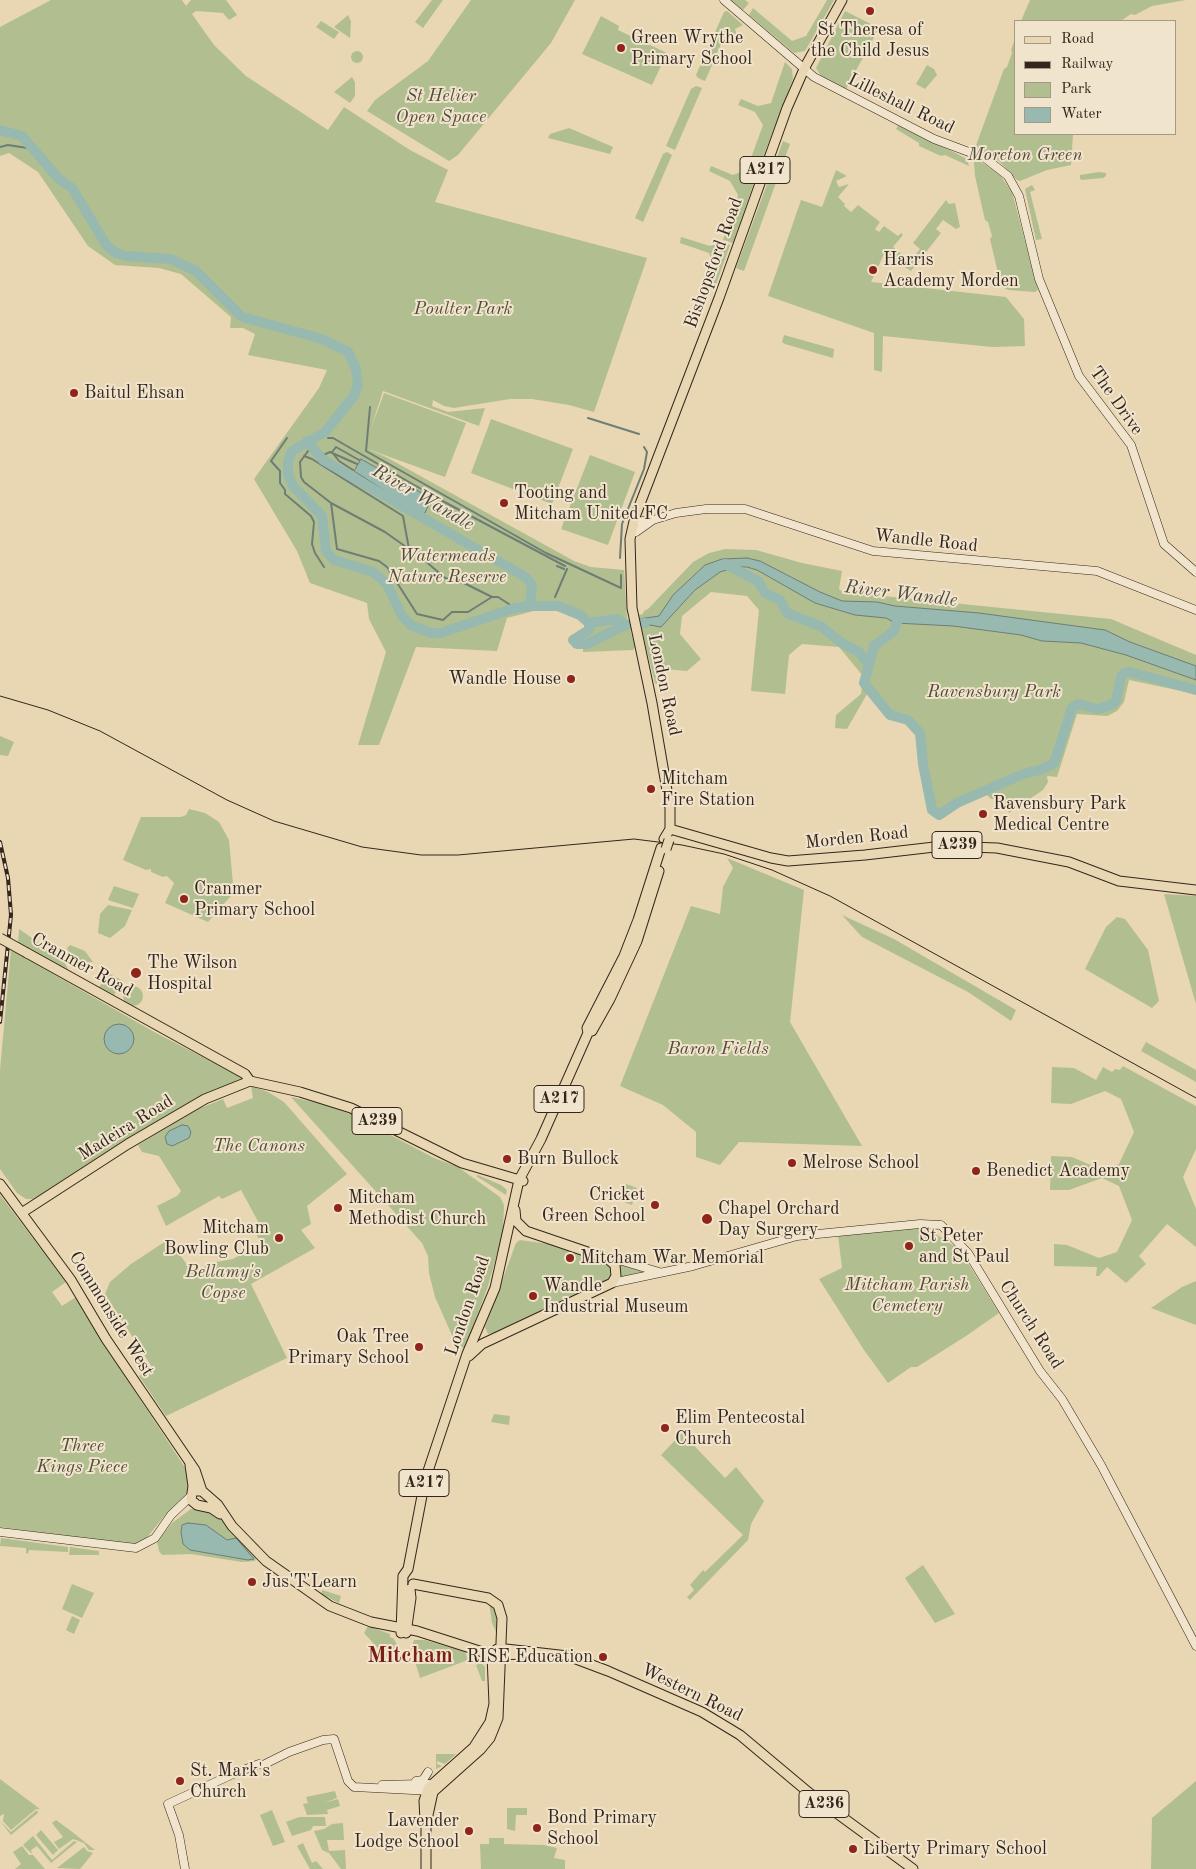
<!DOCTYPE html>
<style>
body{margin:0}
#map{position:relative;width:1196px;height:1869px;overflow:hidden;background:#e9d6b2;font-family:"Old Standard TT",serif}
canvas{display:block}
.legend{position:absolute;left:1014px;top:20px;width:162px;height:115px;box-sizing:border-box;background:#f1e4cd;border:1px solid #a59886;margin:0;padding:6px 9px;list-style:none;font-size:15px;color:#34261c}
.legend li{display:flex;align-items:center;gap:10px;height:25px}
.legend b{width:25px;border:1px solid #a59886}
</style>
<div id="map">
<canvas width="1196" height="1869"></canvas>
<ul class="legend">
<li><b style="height:6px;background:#e9d6b2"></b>Road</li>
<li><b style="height:6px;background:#34261c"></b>Railway</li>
<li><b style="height:14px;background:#b1bf90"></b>Park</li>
<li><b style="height:14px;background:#97b9b0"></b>Water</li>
</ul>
</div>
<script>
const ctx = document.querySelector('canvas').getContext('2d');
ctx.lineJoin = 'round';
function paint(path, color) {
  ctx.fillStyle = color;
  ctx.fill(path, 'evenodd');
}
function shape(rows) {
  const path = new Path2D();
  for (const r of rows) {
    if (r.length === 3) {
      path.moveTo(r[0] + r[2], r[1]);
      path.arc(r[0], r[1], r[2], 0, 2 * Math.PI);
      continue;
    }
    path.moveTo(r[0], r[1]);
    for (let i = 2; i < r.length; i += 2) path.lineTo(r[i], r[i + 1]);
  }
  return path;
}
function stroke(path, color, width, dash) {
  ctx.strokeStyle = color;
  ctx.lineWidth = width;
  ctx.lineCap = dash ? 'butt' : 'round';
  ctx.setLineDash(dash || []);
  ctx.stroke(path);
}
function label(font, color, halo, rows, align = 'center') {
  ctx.font = font + ' "Old Standard TT",serif';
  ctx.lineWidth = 4;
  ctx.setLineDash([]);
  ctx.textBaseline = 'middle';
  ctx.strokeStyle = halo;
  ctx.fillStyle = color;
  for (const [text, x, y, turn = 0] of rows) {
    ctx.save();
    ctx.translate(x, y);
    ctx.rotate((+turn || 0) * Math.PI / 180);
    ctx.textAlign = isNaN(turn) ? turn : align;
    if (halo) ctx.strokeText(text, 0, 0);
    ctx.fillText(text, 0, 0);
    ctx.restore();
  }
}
const green = shape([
 [51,0,182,0,186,6,191,0,226,0,237,15,229,20,223,13,196,11,192,14,214,45,246,76,328,130,344,107,410,150,448,170,435,202,647,258,594,412,569,405,532,399,510,399,454,408,444,406,433,400,432,406,448,412,485,408,479,426,383,391,370,431,384,393,466,423,445,477,365,448,386,457,574,561,591,567,624,570,627,617,635,647,633,650,583,652,583,648,573,648,572,640,587,630,587,624,560,608,545,608,507,618,497,651,416,647,379,745,358,745,386,652,369,619,367,603,310,583,297,551,254,479,319,388,327,370,248,355,255,334,243,328,230,328,231,317,181,274,159,268,115,265,88,246,38,172,9,153,0,156,0,27],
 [432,0,443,0,423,28,415,22],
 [471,0,575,0,551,43,458,155,449,161,367,111,375,100,428,61],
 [730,0,745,0,749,3,743,10],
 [827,0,834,0,805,51,794,53,749,15,753,8,792,41,806,36],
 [1030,0,1186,0,1152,6,1135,15,1131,14,1121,21,1021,21],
 [727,11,743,25,735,29,738,39,725,35,705,81,698,78,696,75,724,12],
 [845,11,879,28,846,89,821,76,816,68],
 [348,15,351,21,350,38,334,27],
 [601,16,619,26,618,30,667,53,652,85,582,54],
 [321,21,339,32,334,39,316,27],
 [1015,39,1015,134,1073,134,1071,165,1047,170,1020,181,1017,180,997,159,975,148,1004,69,1007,67,1012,53,1011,50],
 [357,57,6],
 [785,62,792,69,793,79,757,173,747,169,763,125,755,112,738,105,741,99,758,106,771,103],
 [927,65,934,69,937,75,925,89,916,84],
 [352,77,355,82,355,96,350,103,334,92],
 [696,86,702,88,675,150,666,146,691,89],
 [899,124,967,159,969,166,945,155,941,156,919,146,919,143,896,129],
 [569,128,613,147,610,154,548,138,550,134],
 [783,141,790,144,744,271,736,268],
 [667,152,672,155,643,222,635,218,663,154],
 [977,159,1000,175,1012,192,1038,290,1035,292,1008,290,1001,286,990,239,992,236,988,222,985,220,975,176,974,163],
 [711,166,733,175,746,170,757,174,733,243,723,240,738,195,730,181,709,171],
 [836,170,847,176,836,181,839,187,849,184,838,197,845,204,844,206,851,212,858,205,880,222,875,229,879,232,884,226,898,236,901,233,903,235,893,247,910,261,920,249,913,243,946,200,949,204,955,203,960,227,956,229,943,220,936,229,941,233,911,271,884,254,871,282,1006,297,1024,319,1025,346,992,347,883,336,882,372,874,370,874,333,768,296,801,200,822,207],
 [1099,172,1106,173,1106,176,1103,178,1081,180,1080,178,1080,175],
 [1032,185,1035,190,1030,192,1042,239,1036,240,1025,189],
 [681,237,710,246,721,242,730,245,714,290,708,288,715,267,709,253,680,243],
 [784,335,834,349,833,358,785,344,782,342],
 [491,419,573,449,552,504,471,473],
 [590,455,635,472,608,545,561,529],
 [725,549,756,550,802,563,842,571,839,589,843,592,1111,619,1196,655,1196,694,1129,680,1124,702,1117,711,1107,716,1077,714,1057,777,1047,776,1048,782,1043,790,1009,813,1003,798,991,799,986,794,957,805,942,817,933,817,921,765,920,734,907,721,889,716,865,690,867,694,847,729,835,728,836,715,861,694,863,676,839,647,802,644,789,655,785,694,751,691,759,610,747,596,711,592,682,616,680,634,701,659,687,671,664,669,659,680,660,686,655,683,638,615,643,614,644,611,648,609,693,562,709,553],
 [0,736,14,742,8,756,0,755],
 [189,809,205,813,219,822,229,840,233,884,237,889,208,922,165,903,174,883,167,876,163,877,151,872,151,869,146,870,123,860,141,817,181,817,186,815],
 [727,858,804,890,790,1022,862,1146,739,1142,720,1165,696,1157,696,1132,663,1105,620,1086,691,906,720,914,723,887,733,868],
 [114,886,139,894,133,908,108,900],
 [1164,894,1196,896,1196,1004],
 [108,905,132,910,125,926,110,938,98,933,100,914],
 [842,915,894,939,1016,1010,1011,1021,968,992,862,937],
 [1117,917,1125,919,1148,950,1159,1001,1152,1008,1085,969,1106,927],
 [19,929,35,940,47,951,59,949,70,974,18,943],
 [70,945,85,951,93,962,73,963,67,948],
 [11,950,156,1033,242,1077,242,1081,39,1199,26,1199,17,1193,0,1169,0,1070],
 [110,974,123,981,114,995,99,987],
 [133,996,10],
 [1146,1042,1196,1070,1196,1082,1141,1051],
 [1123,1066,1196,1106,1196,1149,1183,1177,1196,1209,1196,1247,1167,1224,1139,1256,1146,1264,1126,1283,1107,1267,1099,1276,1096,1276,1097,1267,1054,1266,1054,1244,1067,1245,1099,1258,1117,1252,1132,1220,1119,1186,1102,1178,1069,1190,1050,1190,1051,1156,1072,1157,1102,1170,1119,1164,1134,1132,1121,1099,1105,1091,1071,1104,1051,1103,1052,1067,1074,1068,1096,1080,1103,1067,1112,1072,1115,1069,1120,1070],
 [251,1086,268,1092,284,1102,347,1174,307,1206,311,1224,301,1230,315,1248,251,1284,287,1358,166,1416,139,1376,152,1367,105,1294,110,1282,131,1264,169,1239,192,1272,216,1262,233,1259,261,1243,255,1232,270,1222,261,1227,241,1190,222,1199,219,1196,166,1226,157,1206,177,1196,181,1191,159,1156,142,1152,138,1145,198,1109,223,1099,227,1108,253,1098],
 [291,1097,323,1104,353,1115,434,1158,458,1167,500,1197,504,1205,503,1232,488,1286,465,1349,455,1342,435,1297,429,1273,428,1256,422,1243],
 [478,1175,501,1185,507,1190,506,1195,476,1176],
 [626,1184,637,1188,632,1205,621,1201],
 [0,1195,66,1282,52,1292,62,1306,76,1297,107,1349,186,1469,189,1480,186,1495,169,1514,166,1514,144,1541,132,1545,0,1527],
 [914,1228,931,1231,959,1249,999,1313,966,1336,917,1367,911,1367,888,1383,864,1350,819,1279,842,1268,838,1235],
 [520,1240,556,1245,648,1272,618,1281,604,1282,501,1332,488,1334,485,1327,516,1243],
 [1196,1281,1196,1325,1151,1308,1182,1287],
 [494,1414,510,1416,509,1425,491,1422],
 [682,1433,725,1478,736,1467,764,1501,751,1524,748,1540,690,1600,687,1597,694,1590,690,1585,703,1570,705,1572,743,1535,661,1455],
 [191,1509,205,1510,219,1517,256,1558,255,1561,242,1562,191,1554,162,1555,159,1551,157,1542,172,1523],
 [1,1538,68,1547,68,1552,29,1550,28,1554,26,1553,26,1548,0,1546],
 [70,1547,99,1551,99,1555,69,1555],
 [923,1565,955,1614,935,1623,905,1578],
 [72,1584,94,1593,82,1618,62,1609],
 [322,1590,341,1596,339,1603,321,1594],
 [489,1602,494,1608,498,1619,497,1634,492,1623],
 [72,1616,80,1620,74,1634,66,1630],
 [368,1626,390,1634,390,1637,394,1639,400,1651,386,1657,364,1633],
 [414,1640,425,1640,465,1652,468,1660,420,1678,411,1648],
 [481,1663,485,1667,485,1681,482,1681,476,1665],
 [436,1754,456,1754,445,1764,437,1761,437,1764,442,1766,436,1769],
 [0,1779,40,1809,36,1809,11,1830,3,1821,4,1814,0,1816],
 [1196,1781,1196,1869,1151,1869,1152,1818],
 [335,1791,337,1798,324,1803,338,1799,340,1806,327,1810,328,1814,307,1815,303,1804,308,1803,306,1797],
 [507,1808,527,1808,527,1815,516,1815,515,1831,507,1829],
 [37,1810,38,1813,11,1835,0,1821,11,1832],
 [272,1810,285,1842,273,1846,260,1815],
 [299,1817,325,1817,326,1826,313,1826,311,1830,292,1836,286,1822],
 [56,1820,71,1831,95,1850,89,1850,84,1843,73,1839,59,1849,54,1842,63,1837,52,1823],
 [343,1823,344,1840,327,1840,329,1851,345,1850,346,1869,341,1869,329,1853,322,1850,314,1831,324,1829,332,1824],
 [41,1830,58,1850,53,1855,36,1835],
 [33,1836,52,1860,74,1841,77,1842,51,1863,37,1846,31,1850,32,1854,23,1845],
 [489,1838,504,1838,504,1844,544,1845,557,1848,554,1858,565,1860,565,1869,481,1869,480,1844,489,1844],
 [303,1843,312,1863,316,1861,323,1869,310,1869,297,1846],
 [22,1846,29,1855,33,1855,45,1869,15,1869,21,1864,13,1852],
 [84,1847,87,1851,93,1853,80,1869,57,1868]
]);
const water = shape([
 [361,459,429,497,431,499,425,513,421,514,354,471,361,459],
 [747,558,760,561,820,592,842,601,877,602,895,606,979,613,1105,630,1130,642,1196,666,1196,680,1126,655,1081,643,1042,641,1021,635,953,626,895,623,886,618,855,615,815,603,757,570,747,567,736,567,720,572,695,590,661,627,650,625,640,628,639,619,659,616,673,595,705,565,722,559,747,558],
 [119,1039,15],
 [182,1125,188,1126,191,1132,189,1138,172,1146,167,1144,165,1137,169,1131,182,1125],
 [188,1523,206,1525,227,1540,236,1538,254,1559,248,1560,190,1550,183,1544,181,1532,182,1525,188,1523]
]);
const stream = shape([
 [0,147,8,145,34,149],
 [370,407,366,451,546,553,621,588,621,575],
 [588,418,639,434],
 [287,438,271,461,280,471,280,483,285,490,285,494,311,516,314,522,312,544,315,553,324,567],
 [328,438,333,438,435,497,565,566],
 [311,447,300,462,301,477,304,482,331,503,385,532,423,559,445,578,464,583,492,597,498,597,515,608],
 [304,456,312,459,403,516,409,549],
 [319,457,330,452,357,464],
 [353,470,339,461,332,452,336,447,359,460],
 [331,503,337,549,379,561,387,567,417,614,443,620,452,612,468,612,492,597],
 [420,517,421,514],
 [620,558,622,524,644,469,647,452,644,447],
 [557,566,564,569],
 [555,597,567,569]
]);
const river = shape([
 [0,130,22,136,59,179,72,188,107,246,116,253,126,256,171,259,196,271,242,317,322,339,348,352,356,369,358,385,354,396,325,432,292,451,288,462,288,474,293,486,322,516,326,551,334,560,373,572,387,584,402,616,411,625,431,633,441,633,515,608,530,606],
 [307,441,323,460,527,578,532,586,530,606,558,606,580,615,589,623,617,619,625,625,645,623],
 [725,564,758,581,765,593,780,600,787,613,822,627,840,642,859,652,869,665],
 [899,616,894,631,874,646,864,683,890,715,908,720,920,733,923,764,932,810,939,815,957,803,1023,774,1043,769,1054,763,1072,708,1078,704,1098,709,1111,705,1116,701,1121,677,1124,673,1130,672,1196,690],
 [589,623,589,630,573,640,577,644,587,644,625,625]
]);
const secondary = shape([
 [724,0,814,77,934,139,985,158,1008,176,1019,196,1039,279,1079,376,1131,445,1164,544,1196,572],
 [634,522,653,520,676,513,706,509,745,509,873,551,1097,571,1196,610],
 [636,532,653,520],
 [608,1259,612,1258,659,1272],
 [612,1283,693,1266,797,1236,920,1224,941,1225,968,1253,1040,1371,1062,1399,1101,1465,1196,1646],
 [0,1532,136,1548,155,1538,171,1515,190,1497],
 [416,1781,423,1780,428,1772],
 [382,1785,420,1784,430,1784,434,1787],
 [185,1869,179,1835,168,1804,233,1774,259,1764,263,1765,289,1752,323,1740,334,1739,348,1781,354,1787,432,1791]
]);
const primary = shape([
 [670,829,771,858,788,861,865,855,943,846,997,848,1069,862,1119,881,1196,890],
 [664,839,670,829,670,808,652,703,632,608,630,539,635,517,719,298,787,108,805,67,842,0],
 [27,953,245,1074,250,1081],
 [592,1031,610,999,637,941,659,871],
 [250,1081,300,1092,351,1108,462,1163,523,1181],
 [0,1184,71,1280,106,1339,195,1470,202,1491],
 [23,1212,128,1144,205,1099,250,1081],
 [469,1356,482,1344,612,1283,616,1276,615,1265,608,1259,526,1231,516,1221,515,1210],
 [190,1465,193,1486,191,1500,197,1505,211,1508,220,1514],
 [193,1491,202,1491,218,1505,232,1526,266,1561,330,1606,371,1622,417,1631,492,1655,530,1654],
 [413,1584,488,1598,498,1605,502,1618,498,1718,490,1738,480,1750,433,1792,426,1824,426,1869],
 [401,1633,403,1576,408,1569,425,1480,467,1354,495,1288,519,1180,541,1139,588,1033,587,1028,624,956,638,920,661,848],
 [406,1633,411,1598,410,1589],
 [492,1655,497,1649,506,1649,568,1656,608,1671,702,1712,740,1735,808,1792,913,1869],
 [425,1820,424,1801,428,1788,474,1747,490,1722,494,1704,492,1655]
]);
const tram = shape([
 [0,696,48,710,100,731,227,800,274,821,362,847,421,855,458,855,634,839,682,845,724,854,772,870,830,896,1196,1098]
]);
const rail = shape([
 [0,842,8,878,11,915,0,1022]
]);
const primaryBridge = shape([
 [666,849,669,840],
 [0,938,27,953]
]);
const markers = [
 [870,11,5,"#8f2418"],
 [621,48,5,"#8f2418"],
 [873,270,5,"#8f2418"],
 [74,393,5,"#8f2418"],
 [504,503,5,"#8f2418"],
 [571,679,5,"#8f2418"],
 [651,789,5,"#8f2418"],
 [983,814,5,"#8f2418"],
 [184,899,5,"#8f2418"],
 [136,973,6,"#8f2418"],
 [507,1159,5,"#8f2418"],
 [792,1163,5,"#8f2418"],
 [976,1171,5,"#8f2418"],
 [655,1205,5,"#8f2418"],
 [338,1208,5,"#8f2418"],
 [707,1219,6,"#8f2418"],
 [279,1238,5,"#8f2418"],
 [909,1246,5,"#8f2418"],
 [570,1258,5,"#8f2418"],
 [533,1296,5,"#8f2418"],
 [419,1347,5,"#8f2418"],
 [665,1428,5,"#8f2418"],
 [252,1582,5,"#8f2418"],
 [603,1657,5,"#8f2418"],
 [180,1781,5,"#8f2418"],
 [537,1828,5,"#8f2418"],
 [469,1831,5,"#8f2418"],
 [853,1849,5,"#8f2418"]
];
const shields = [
 [765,170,50],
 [957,845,50],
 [559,1099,50],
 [377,1121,50],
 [424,1483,50],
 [824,1804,50]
];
const shieldNames = [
 ["A217",765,170],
 ["A239",957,845],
 ["A217",559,1099],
 ["A239",377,1121],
 ["A217",424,1483],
 ["A236",824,1804]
];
const poiNames = [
 ["St Theresa of",870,30,"center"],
 ["the Child Jesus",870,51,"center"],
 ["Green Wrythe",631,38],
 ["Primary School",631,59],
 ["Harris",883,260],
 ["Academy Morden",883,281],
 ["Baitul Ehsan",84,393],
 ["Tooting and",514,493],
 ["Mitcham United FC",514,514],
 ["Wandle House",561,679,"right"],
 ["Mitcham",661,779],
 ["Fire Station",661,800],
 ["Ravensbury Park",993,804],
 ["Medical Centre",993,825],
 ["Cranmer",194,889],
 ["Primary School",194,910],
 ["The Wilson",147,963],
 ["Hospital",147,984],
 ["Burn Bullock",517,1159],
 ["Melrose School",802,1163],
 ["Benedict Academy",986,1171],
 ["Cricket",645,1195,"right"],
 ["Green School",645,1216,"right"],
 ["Mitcham",348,1198],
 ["Methodist Church",348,1219],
 ["Chapel Orchard",718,1209],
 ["Day Surgery",718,1230],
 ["Mitcham",269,1228,"right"],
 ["Bowling Club",269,1249,"right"],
 ["St Peter",919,1236],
 ["and St Paul",919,1257],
 ["Mitcham War Memorial",580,1258],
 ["Wandle",543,1286],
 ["Industrial Museum",543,1307],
 ["Oak Tree",409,1337,"right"],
 ["Primary School",409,1358,"right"],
 ["Elim Pentecostal",675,1418],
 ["Church",675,1439],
 ["Jus'T'Learn",262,1582],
 ["RISE Education",593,1657,"right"],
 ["St. Mark's",190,1771],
 ["Church",190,1792],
 ["Bond Primary",547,1818],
 ["School",547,1839],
 ["Lavender",459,1821,"right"],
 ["Lodge School",459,1842,"right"],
 ["Liberty Primary School",863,1849]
];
const parkNames = [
 ["St Helier",441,96],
 ["Open Space",441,117],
 ["Moreton Green",1025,155],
 ["Poulter Park",463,309],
 ["Watermeads",447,556],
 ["Nature Reserve",447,577],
 ["Ravensbury Park",994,692],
 ["Baron Fields",718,1049],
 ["The Canons",259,1146],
 ["Bellamy's",223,1272],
 ["Copse",223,1293],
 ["Mitcham Parish",907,1285],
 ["Cemetery",907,1306],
 ["Three",82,1446],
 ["Kings Piece",82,1467]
];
const streetNames = [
 ["Lilleshall Road",901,104,26],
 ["Bishopsford Road",714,263,-70],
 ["The Drive",1116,401,55],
 ["Wandle Road",926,541,6],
 ["London Road",664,685,78],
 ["Morden Road",857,838,-6],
 ["Cranmer Road",82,965,29],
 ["Madeira Road",126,1128,-32],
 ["London Road",468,1306,-71],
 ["Commonside West",111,1314,58],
 ["Church Road",1031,1325,57],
 ["Western Road",692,1693,26]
];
const waterNames = [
 ["River Wandle",423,498,30],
 ["River Wandle",901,594,7]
];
const districtNames = [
 ["Mitcham",410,1656]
];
paint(green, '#b1bf90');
paint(water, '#97b9b0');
stroke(water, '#6f7e75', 1);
stroke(stream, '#6f7e75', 2);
stroke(river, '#97b9b0', 10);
stroke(secondary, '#34261c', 9);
stroke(primary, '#34261c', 11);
stroke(secondary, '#f1e4cd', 8);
stroke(primary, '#e9d6b2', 9);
stroke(tram, '#34261c', 1);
stroke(rail, '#34261c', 4);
stroke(rail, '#f1e4cd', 2, [5.5]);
stroke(primaryBridge, '#34261c', 11, []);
stroke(primaryBridge, '#e9d6b2', 9);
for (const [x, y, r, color] of markers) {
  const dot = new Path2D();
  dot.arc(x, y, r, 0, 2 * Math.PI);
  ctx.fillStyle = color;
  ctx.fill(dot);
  stroke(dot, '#f1e4cd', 2);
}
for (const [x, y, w] of shields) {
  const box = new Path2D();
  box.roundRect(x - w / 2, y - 13.5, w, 27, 4);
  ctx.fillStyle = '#f1e4cd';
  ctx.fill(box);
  stroke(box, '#34261c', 1);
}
label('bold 16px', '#34261c', null, shieldNames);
label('18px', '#34261c', '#f1e4cd', poiNames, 'left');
label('italic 18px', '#534c39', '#f1e4cd', parkNames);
label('18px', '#34261c', '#f1e4cd', streetNames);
label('italic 19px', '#4d4b41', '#f1e4cd', waterNames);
label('bold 22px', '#7a1f14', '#f1e4cd', districtNames);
</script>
